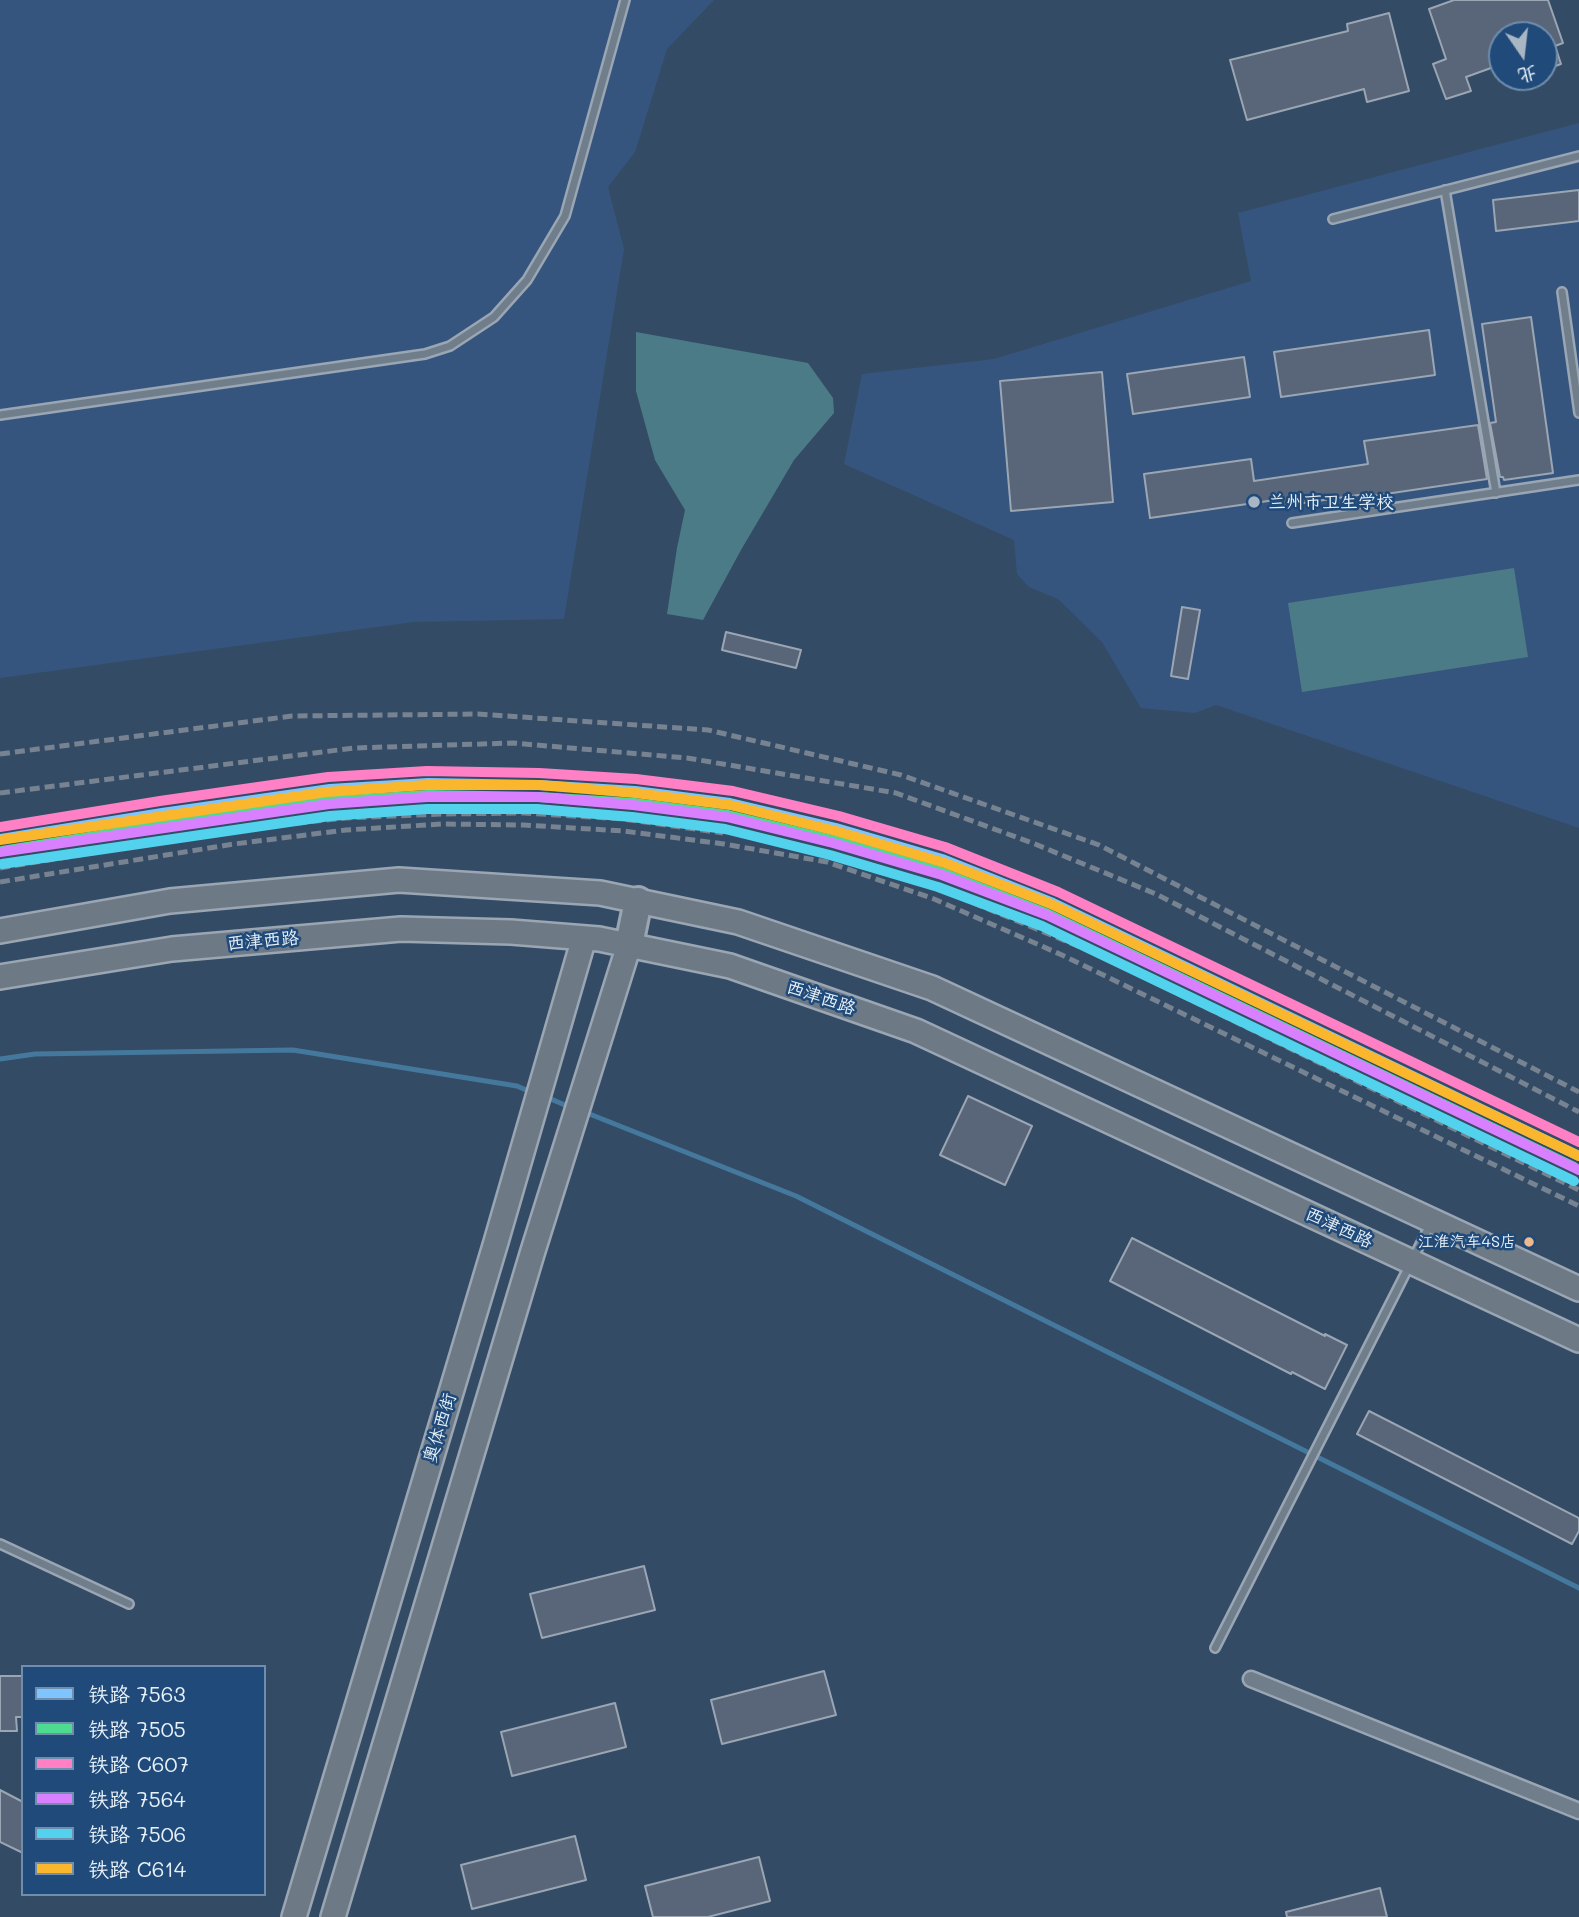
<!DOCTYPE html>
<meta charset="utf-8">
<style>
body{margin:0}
#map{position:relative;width:1579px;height:1917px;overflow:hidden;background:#344b65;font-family:Mali,"LXGW WenKai TC",sans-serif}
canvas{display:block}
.legend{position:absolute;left:21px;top:1665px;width:245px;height:231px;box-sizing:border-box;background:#1f4a7a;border:2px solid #6f8dac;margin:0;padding:9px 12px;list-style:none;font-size:21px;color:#e8f1f8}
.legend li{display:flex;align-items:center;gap:14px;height:35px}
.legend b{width:35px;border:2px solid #6f8dac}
.north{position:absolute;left:1488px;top:21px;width:70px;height:70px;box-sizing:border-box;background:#1f4a7a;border:2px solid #6f8dac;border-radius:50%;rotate:166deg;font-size:19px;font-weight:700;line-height:28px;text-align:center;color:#e8f1f8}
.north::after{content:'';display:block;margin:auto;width:24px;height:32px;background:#a9b7c5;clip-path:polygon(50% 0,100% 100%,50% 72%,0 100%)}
</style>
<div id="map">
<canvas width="1579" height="1917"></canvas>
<ul class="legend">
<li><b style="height:9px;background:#80c4ff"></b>铁路 7563</li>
<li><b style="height:9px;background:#4ddb92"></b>铁路 7505</li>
<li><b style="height:9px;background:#ff80c5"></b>铁路 C607</li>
<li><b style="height:9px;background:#d880ff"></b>铁路 7564</li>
<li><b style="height:9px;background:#53d2ee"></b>铁路 7506</li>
<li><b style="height:9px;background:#fab62d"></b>铁路 C614</li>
</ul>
<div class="north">北</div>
</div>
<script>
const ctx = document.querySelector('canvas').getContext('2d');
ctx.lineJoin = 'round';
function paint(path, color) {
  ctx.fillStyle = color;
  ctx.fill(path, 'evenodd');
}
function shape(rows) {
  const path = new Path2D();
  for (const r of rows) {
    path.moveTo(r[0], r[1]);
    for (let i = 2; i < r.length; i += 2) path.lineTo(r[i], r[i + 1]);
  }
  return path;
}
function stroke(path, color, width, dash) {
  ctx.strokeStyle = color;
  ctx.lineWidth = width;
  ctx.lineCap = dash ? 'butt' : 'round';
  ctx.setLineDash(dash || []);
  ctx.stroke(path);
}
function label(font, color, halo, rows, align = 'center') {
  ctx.font = font + ' Mali,"LXGW WenKai TC",sans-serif';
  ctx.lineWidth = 5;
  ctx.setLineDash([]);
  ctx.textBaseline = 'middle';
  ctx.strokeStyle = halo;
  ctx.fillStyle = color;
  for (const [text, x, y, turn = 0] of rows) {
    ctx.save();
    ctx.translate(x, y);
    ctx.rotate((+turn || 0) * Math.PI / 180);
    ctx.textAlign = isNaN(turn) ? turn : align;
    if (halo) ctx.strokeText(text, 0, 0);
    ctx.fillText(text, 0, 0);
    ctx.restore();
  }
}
const built = shape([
 [0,0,714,0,667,49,635,152,608,187,624,249,564,619,414,622,0,678],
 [1579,123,1579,828,1216,705,1195,713,1141,708,1102,642,1058,599,1029,587,1017,574,1014,540,844,464,862,374,994,359,1251,281,1238,213]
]);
const green = shape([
 [636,332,808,363,833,398,834,413,794,460,741,550,703,620,667,614,677,548,685,510,655,460,636,391],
 [1514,568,1528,657,1302,692,1288,603]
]);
const stream = shape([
 [0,1059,35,1054,293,1050,517,1086,533,1093],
 [546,1097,572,1108],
 [582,1111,796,1196,1579,1588]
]);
const building = shape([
 [1454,0,1548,0,1563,43,1555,46,1561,64,1544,70,1544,35,1502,35,1502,64,1466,77,1471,91,1446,99,1433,64,1446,59,1429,9,1454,0],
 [1389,13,1409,91,1367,102,1364,89,1247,120,1230,60,1348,31,1347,24,1389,13],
 [1579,190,1579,221,1496,231,1493,200,1579,190],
 [1531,317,1553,473,1504,480,1503,477,1500,477,1490,423,1496,422,1482,324,1531,317],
 [1429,330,1435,375,1281,397,1274,352,1429,330],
 [1244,357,1250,397,1133,414,1127,374,1244,357],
 [1102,372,1113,502,1011,511,1000,381,1102,372],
 [1478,425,1487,479,1372,496,1372,493,1276,507,1275,500,1150,518,1144,474,1251,459,1254,481,1368,464,1364,441,1478,425],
 [1182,607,1200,610,1188,679,1171,676,1182,607],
 [726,632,801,650,796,668,722,650,726,632],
 [968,1096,1032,1126,1005,1185,940,1155,968,1096],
 [1132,1238,1325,1336,1325,1334,1347,1345,1325,1389,1292,1372,1291,1374,1110,1281,1132,1238],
 [1369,1411,1579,1518,1579,1531,1572,1544,1357,1434,1369,1411],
 [644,1566,655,1610,542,1638,530,1594,644,1566],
 [824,1671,836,1715,722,1744,711,1700,824,1671],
 [0,1676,23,1676,23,1717,16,1717,17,1731,0,1731,0,1676],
 [615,1703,626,1747,512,1776,501,1732,615,1703],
 [0,1790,23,1802,23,1853,0,1842,0,1790],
 [575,1836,586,1880,472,1909,461,1865,575,1836],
 [759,1857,770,1901,708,1917,653,1917,645,1886,759,1857],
 [1380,1888,1387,1917,1287,1917,1286,1912,1380,1888]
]);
const lane = shape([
 [1445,190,1496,493],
 [1333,219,1579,156],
 [1562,292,1579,413],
 [0,415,425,354,450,346,494,317,527,280,565,216,625,0],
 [1292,523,1579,480],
 [0,1544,129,1604],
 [1215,1648,1430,1225]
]);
const street = shape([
 [1251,1679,1579,1811]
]);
const primary = shape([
 [0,931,170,901,399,880,600,893,738,922,932,988,1579,1289],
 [0,977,172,949,401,929,511,932,599,939,730,966,916,1031,1579,1340],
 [294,1917,496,1242,584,938],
 [333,1917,532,1254,629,945]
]);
const highway = shape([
 [629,945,638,901]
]);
const rail = shape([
 [0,754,292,716,478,714,708,730,901,775,1099,845,1579,1092],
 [0,793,354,748,513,743,687,758,896,793,1035,844,1156,894,1579,1112],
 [860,863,935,887,1097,954,1579,1190],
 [0,868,232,830,346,818,443,814,524,813,623,819,723,833],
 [0,882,234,844,346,830,442,824,524,825,623,831,724,844,827,862,934,899,1062,955,1579,1206]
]);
const rail1 = shape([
 [0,839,162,813,330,789,428,783,539,785,635,791,730,803,836,828,942,859,1053,903,1579,1156]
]);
const rail2 = shape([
 [2,851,164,825,331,801,428,795,539,797,634,803,728,815,833,840,938,871,1048,914,1574,1167]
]);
const rail3 = shape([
 [0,827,160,801,328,777,427,771,539,773,636,779,733,791,839,816,945,847,1058,892,1579,1142]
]);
const rail4 = shape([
 [0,852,329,804,427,797,538,797,633,805,727,817,833,843,942,875,1047,915,1579,1170]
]);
const rail5 = shape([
 [2,864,330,816,427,809,537,809,632,817,725,829,830,855,938,887,1042,926,1574,1181]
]);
const rail6 = shape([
 [0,840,327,792,426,785,539,785,635,793,730,805,836,831,945,863,1051,904,1579,1156]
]);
const markers = [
 [1254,502,7,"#a9b7c5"],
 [1529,1242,6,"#f1b78d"]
];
const busNames = [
 ["江淮汽车4S店",1516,1242]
];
const poiNames = [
 ["兰州市卫生学校",1268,502]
];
const streetNames = [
 ["西津西路",263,941,-5],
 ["西津西路",821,998,19],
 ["西津西路",1339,1228,25],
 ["奥体西街",440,1428,-73]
];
paint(built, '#35557f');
paint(green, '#4c7b88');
stroke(stream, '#44799d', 5);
paint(building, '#596578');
stroke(building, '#9aa6b3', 2);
stroke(lane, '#9aa6b3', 12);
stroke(street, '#9aa6b3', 19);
stroke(primary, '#9aa6b3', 28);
stroke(highway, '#9aa6b3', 32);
stroke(lane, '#707e8c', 7);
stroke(street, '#707e8c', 14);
stroke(primary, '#6d7a86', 23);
stroke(highway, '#6d7a86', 26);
stroke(rail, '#778390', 5, [10, 5]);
stroke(rail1, '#80c4ff', 10);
stroke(rail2, '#4ddb92', 10);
stroke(rail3, '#ff80c5', 10);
stroke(rail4, '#d880ff', 10);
stroke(rail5, '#53d2ee', 10);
stroke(rail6, '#fab62d', 10);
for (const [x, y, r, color] of markers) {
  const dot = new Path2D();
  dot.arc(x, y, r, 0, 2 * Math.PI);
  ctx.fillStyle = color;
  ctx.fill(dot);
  stroke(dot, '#1f4a7a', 2.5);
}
label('16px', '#e8f1f8', '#1f4a7a', busNames, 'right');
label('18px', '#e8f1f8', '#1f4a7a', poiNames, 'left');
label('18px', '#e8f1f8', '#1f4a7a', streetNames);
</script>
